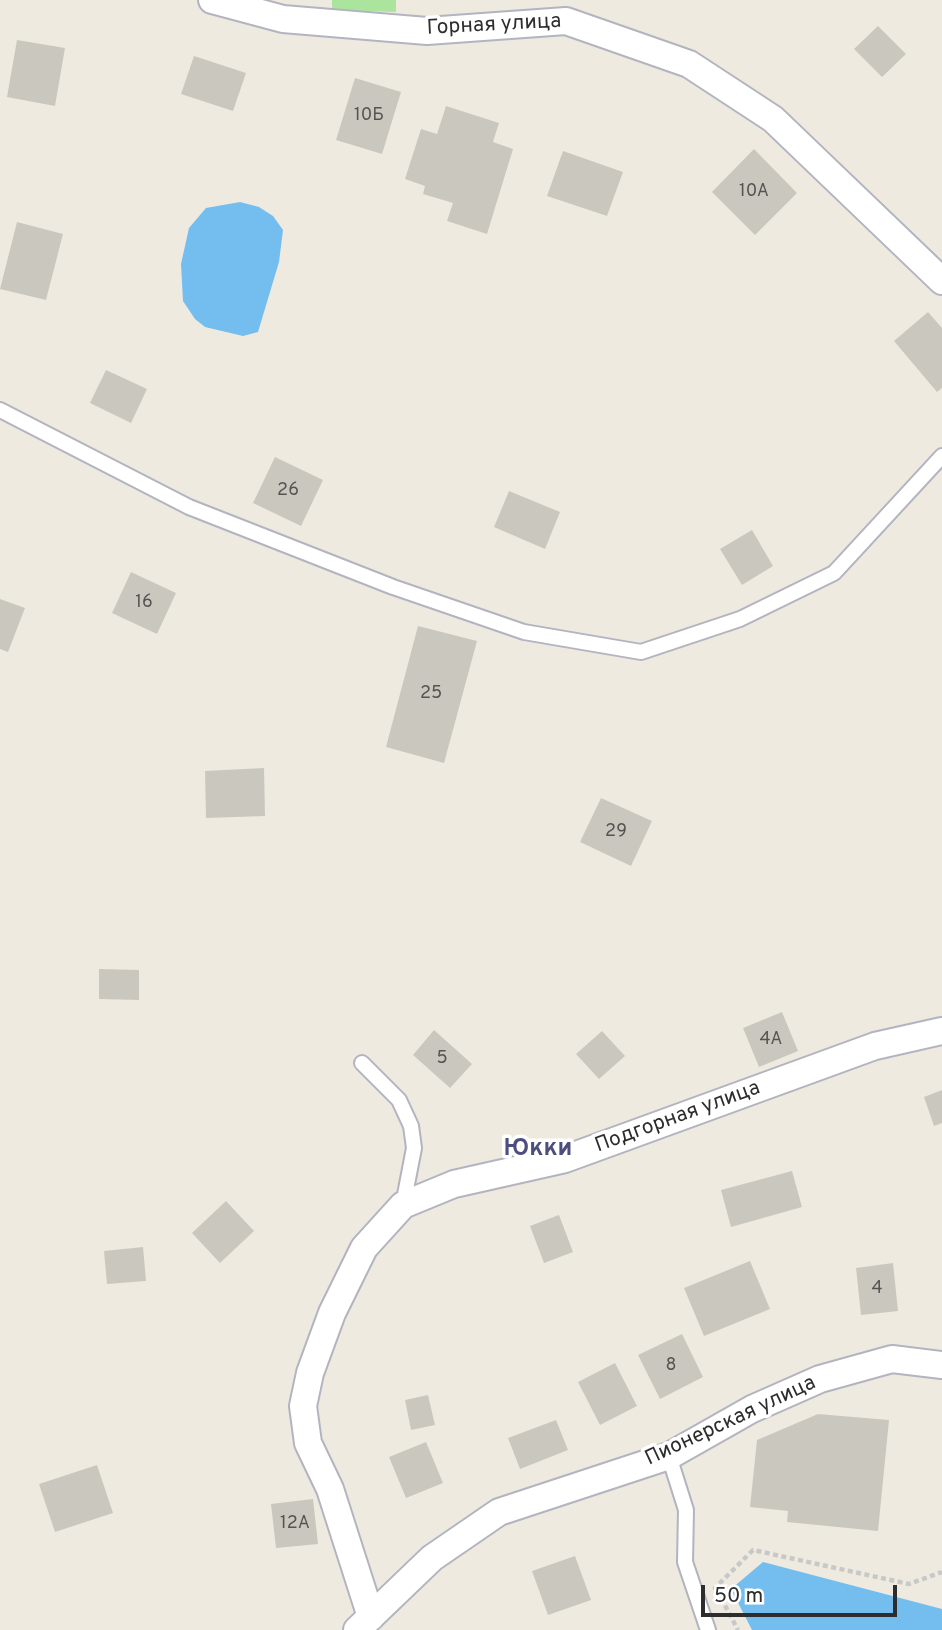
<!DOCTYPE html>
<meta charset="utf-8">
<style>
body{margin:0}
#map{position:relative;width:942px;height:1630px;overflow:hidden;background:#eeeae0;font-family:Overpass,sans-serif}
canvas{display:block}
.scale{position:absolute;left:701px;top:1585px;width:196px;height:32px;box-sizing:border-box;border:4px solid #2d2d2d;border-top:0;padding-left:9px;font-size:21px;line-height:24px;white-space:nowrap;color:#2d2d2d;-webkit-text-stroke:5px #fff;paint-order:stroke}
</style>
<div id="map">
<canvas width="942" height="1630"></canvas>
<div class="scale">50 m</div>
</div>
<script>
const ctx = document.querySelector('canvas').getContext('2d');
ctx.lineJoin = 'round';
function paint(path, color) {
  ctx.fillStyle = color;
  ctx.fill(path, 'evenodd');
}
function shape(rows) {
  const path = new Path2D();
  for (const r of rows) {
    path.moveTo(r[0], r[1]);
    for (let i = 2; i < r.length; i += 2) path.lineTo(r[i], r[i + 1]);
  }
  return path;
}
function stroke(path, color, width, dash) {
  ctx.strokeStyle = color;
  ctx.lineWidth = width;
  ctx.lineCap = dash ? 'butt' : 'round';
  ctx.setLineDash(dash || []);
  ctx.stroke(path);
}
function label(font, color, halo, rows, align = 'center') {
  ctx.font = font + ' Overpass,sans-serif';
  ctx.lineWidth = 7;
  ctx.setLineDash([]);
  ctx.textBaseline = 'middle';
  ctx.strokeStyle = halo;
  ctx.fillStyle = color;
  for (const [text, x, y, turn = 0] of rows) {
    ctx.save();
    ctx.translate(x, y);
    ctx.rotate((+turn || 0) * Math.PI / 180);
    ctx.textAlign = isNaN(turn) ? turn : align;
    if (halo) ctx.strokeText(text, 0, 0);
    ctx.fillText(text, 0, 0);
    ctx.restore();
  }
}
const green = shape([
 [332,0,396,0,396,12,332,10]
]);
const water = shape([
 [240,202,259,207,273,216,283,230,279,262,258,332,243,336,205,327,195,319,183,301,181,264,189,228,206,208],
 [763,1562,942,1609,942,1630,752,1630,731,1589]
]);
const building = shape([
 [878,26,906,54,882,77,854,49],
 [17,40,65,48,55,106,7,97],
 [194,56,246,73,233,111,181,94],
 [355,78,401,92,382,154,336,140],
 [446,106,499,123,493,142,513,149,487,234,447,221,453,203,423,194,425,186,405,179,421,129,437,134],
 [754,149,797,193,755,235,712,192],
 [563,151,623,172,607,216,547,196],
 [17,222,63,234,46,300,0,289],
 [928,312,942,328,942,388,937,392,894,341],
 [106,370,147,389,131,423,90,403],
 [275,457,323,480,301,526,253,503],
 [509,491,560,512,545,549,494,527],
 [752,530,773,566,742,585,720,549],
 [131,572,176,593,157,634,112,613],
 [0,599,25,608,8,652,0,649],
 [418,626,477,641,444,763,386,747],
 [264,768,265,816,206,818,205,771],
 [601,798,652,821,631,866,580,842],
 [99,969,139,970,139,1000,99,999],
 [782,1012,798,1051,759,1067,743,1028],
 [434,1030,472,1064,450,1088,413,1055],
 [602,1031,625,1056,599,1079,576,1054],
 [942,1090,942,1123,934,1126,924,1097],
 [792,1171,802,1207,731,1227,721,1190],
 [226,1201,254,1231,220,1263,192,1233],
 [559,1215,573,1252,544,1263,530,1226],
 [143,1247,146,1281,107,1284,104,1251],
 [750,1261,770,1309,704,1336,684,1288],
 [893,1263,898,1311,861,1315,856,1268],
 [682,1334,703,1377,660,1399,638,1355],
 [615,1363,637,1406,600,1425,578,1382],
 [428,1395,435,1425,411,1430,405,1400],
 [818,1414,889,1420,878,1531,787,1522,788,1511,750,1507,757,1440],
 [556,1420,568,1450,520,1469,508,1438],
 [426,1442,443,1483,406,1498,389,1457],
 [97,1465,113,1513,55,1532,39,1484],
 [313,1499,318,1544,276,1548,271,1504],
 [575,1556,591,1600,548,1615,532,1571]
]);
const path = shape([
 [716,1590,715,1588,753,1550,909,1584,942,1572],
 [721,1598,738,1630]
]);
const service = shape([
 [0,410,189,507,393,587,524,632,641,652,740,619,834,573,942,456],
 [362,1063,399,1100,411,1126,414,1148,403,1205],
 [669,1456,686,1510,685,1562,708,1630]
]);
const minor = shape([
 [212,0,283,19,427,31,566,21,689,64,773,119,942,281],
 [371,1617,330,1489,308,1443,303,1406,310,1373,332,1313,364,1248,403,1205,454,1184,565,1159,875,1046,942,1031],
 [357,1630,432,1558,499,1512,669,1456,752,1409,820,1379,892,1359,942,1365]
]);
const numberNames = [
 ["10Б",369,116],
 ["10А",754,192],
 ["26",288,491],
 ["16",144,603],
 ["25",431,694],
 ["29",616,832],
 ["4А",771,1040],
 ["5",442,1059],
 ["4",877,1289],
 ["8",671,1366],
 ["12А",295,1524]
];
const streetNames = [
 ["Горная улица",494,26,-3],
 ["Подгорная улица",678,1118,-20],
 ["Пионерская улица",731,1422,-25]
];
const quarterNames = [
 ["Юкки",538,1150]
];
paint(green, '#abe49d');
paint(water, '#74bdef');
paint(building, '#cac8be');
stroke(service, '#b3b4c0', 18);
stroke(minor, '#b3b4c0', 30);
stroke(path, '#c8c8c8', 4.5, [5, 3.5]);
stroke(service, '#fff', 14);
stroke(minor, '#fff', 26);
label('18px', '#545451', null, numberNames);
label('21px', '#2d2d2d', '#fff', streetNames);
label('bold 24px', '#4d4e7f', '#fff', quarterNames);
</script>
